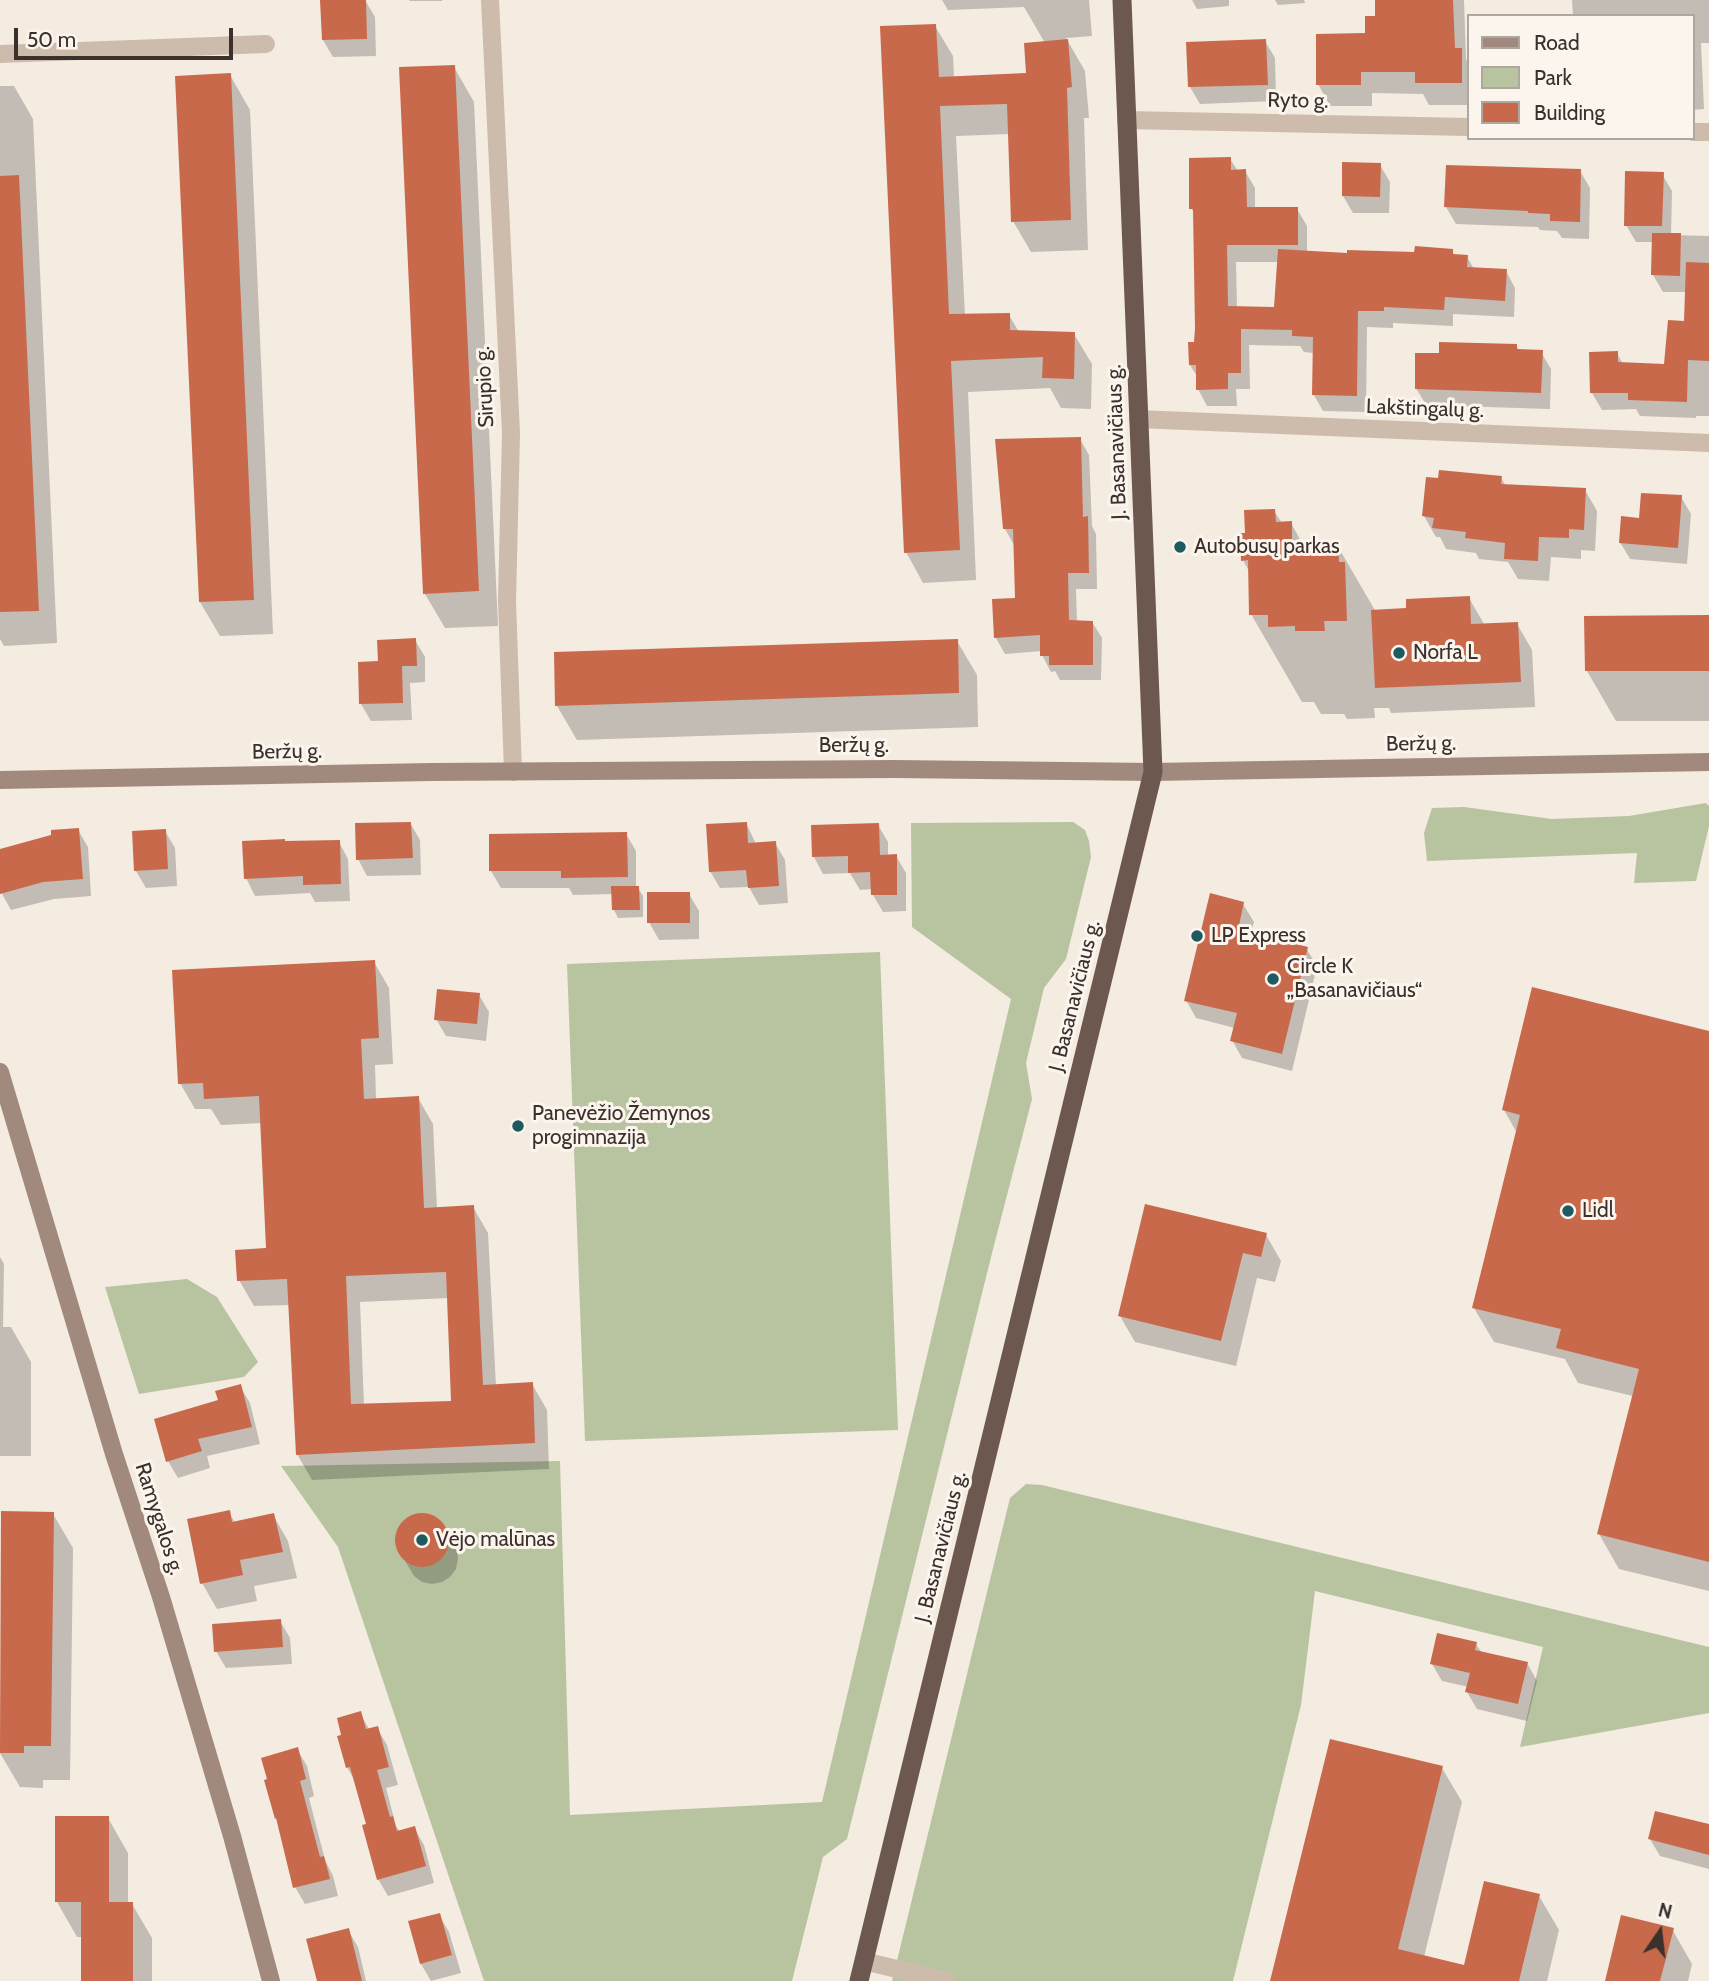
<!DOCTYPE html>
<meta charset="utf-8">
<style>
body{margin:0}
#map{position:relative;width:1709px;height:1981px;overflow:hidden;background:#f4ebe1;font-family:Cabin,sans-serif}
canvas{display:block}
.legend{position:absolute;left:1467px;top:14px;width:228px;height:126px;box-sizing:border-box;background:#fbf5ee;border:2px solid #aea6a0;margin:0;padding:9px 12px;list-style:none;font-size:21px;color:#3b302b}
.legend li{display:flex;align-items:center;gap:14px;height:35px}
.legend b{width:35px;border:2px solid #aea6a0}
.north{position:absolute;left:1625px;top:1897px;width:70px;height:70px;-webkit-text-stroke:5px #fbf5ee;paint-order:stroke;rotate:14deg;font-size:19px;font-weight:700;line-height:28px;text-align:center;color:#3b302b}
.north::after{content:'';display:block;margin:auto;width:24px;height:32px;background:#3b302b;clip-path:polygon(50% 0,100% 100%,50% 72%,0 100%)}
.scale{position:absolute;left:14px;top:28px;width:219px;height:32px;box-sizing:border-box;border:4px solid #3b302b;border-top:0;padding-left:9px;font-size:21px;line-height:24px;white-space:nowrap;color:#3b302b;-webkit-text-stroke:5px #fbf5ee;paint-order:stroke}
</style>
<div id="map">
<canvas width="1709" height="1981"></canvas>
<ul class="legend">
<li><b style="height:9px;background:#a18a7d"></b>Road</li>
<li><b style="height:19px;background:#b8c4a0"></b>Park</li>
<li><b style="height:19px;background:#c8694b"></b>Building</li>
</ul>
<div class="north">N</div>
<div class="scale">50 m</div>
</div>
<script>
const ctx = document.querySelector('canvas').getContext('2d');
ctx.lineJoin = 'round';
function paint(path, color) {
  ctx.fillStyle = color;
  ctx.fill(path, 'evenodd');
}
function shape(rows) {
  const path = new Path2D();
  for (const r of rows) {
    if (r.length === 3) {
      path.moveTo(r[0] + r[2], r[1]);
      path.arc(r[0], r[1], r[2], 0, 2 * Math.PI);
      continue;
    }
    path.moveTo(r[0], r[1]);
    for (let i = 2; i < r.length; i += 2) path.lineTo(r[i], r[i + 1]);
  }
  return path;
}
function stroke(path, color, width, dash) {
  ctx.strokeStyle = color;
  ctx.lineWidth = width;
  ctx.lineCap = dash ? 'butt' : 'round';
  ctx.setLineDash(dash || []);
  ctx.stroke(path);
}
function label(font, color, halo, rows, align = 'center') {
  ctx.font = font + ' Cabin,sans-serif';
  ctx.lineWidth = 6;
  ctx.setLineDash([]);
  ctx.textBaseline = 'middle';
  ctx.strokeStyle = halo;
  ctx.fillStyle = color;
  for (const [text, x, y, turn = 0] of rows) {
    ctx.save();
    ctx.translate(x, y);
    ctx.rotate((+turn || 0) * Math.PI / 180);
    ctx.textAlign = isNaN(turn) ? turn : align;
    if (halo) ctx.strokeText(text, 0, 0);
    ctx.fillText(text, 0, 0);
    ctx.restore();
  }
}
const green = shape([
 [1706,803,1709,806,1709,826,1696,881,1634,883,1637,853,1427,861,1424,833,1432,808,1464,807,1552,819,1629,816],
 [1073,822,1085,830,1089,841,1091,857,1066,959,1044,988,1026,1063,1032,1099,992,1253,847,1839,823,1857,792,1981,484,1981,338,1547,281,1466,560,1461,570,1815,822,1802,1011,999,912,927,911,823],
 [880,952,898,1430,585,1441,567,964],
 [187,1279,217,1297,258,1362,244,1377,139,1394,105,1287],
 [1026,1484,1042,1485,1709,1647,1709,1713,1520,1747,1543,1647,1315,1591,1301,1705,1233,1981,892,1981,1010,1498]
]);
const shadow = shape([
 [322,0,365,0,375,17,376,56,333,57,323,40],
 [409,0,442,0,442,1,410,1],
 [942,0,1089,0,1092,36,1066,38,1085,71,1089,118,1084,118,1088,250,1031,252,1013,221,1010,134,956,136,965,316,1009,315,1019,332,1074,334,1092,364,1091,409,1061,408,1050,388,968,392,976,580,923,583,906,552,935,26,953,56,954,78,1028,75,1045,43,1024,7,948,10],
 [1192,0,1229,0,1229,6,1197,9],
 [1275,0,1304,0,1305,3,1278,5],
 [1376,0,1464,0,1466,59,1469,65,1469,105,1429,105,1423,94,1372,93,1372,106,1330,106,1318,84,1367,35,1376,18],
 [1572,0,1709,0,1709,43,1701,43,1704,109,1693,110,1693,16,1573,16],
 [1265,41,1275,58,1276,101,1200,104,1190,87],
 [454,67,474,102,498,626,445,628,425,594],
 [230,75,250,110,273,634,220,636,200,602],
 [0,86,14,86,33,119,57,643,4,646,0,639],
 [1230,159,1238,171,1245,171,1255,188,1255,209,1297,209,1307,226,1307,253,1348,255,1452,251,1455,256,1467,257,1474,269,1506,271,1515,288,1514,317,1453,314,1453,326,1393,323,1393,328,1367,327,1366,412,1323,411,1314,395,1314,353,1304,352,1300,346,1249,345,1250,389,1236,389,1237,406,1207,406,1198,389,1198,378,1190,365,1196,343,1195,215,1191,208],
 [1236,262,1279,262,1276,309,1237,308],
 [1380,165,1390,182,1389,213,1353,213,1343,196],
 [1580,171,1590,188,1589,239,1562,238,1557,231,1540,230,1538,227,1456,224,1446,207],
 [1662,174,1672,191,1671,235,1709,236,1709,416,1696,416,1696,418,1640,416,1636,409,1602,410,1592,393,1617,353,1623,364,1666,365,1685,323,1687,292,1663,292,1653,275,1654,242,1636,242,1626,225],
 [1516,345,1519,351,1541,352,1551,369,1550,409,1426,405,1416,388,1441,355],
 [1080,439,1089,455,1092,526,1096,534,1097,589,1076,589,1077,622,1092,622,1102,638,1101,680,1060,680,1055,671,1051,672,1042,655,1042,651,1005,654,996,638,994,601,1017,599,1014,545,1005,529],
 [1501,478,1506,486,1585,490,1597,511,1595,551,1581,550,1581,559,1551,557,1549,581,1518,579,1508,562,1479,559,1476,553,1446,549,1440,537,1436,537,1424,516],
 [1681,497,1691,514,1687,564,1630,559,1620,542,1641,520],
 [1274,511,1282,523,1291,523,1303,545,1337,545,1376,612,1408,610,1469,598,1484,624,1517,624,1532,650,1535,707,1391,713,1389,708,1374,708,1375,718,1347,719,1344,714,1321,714,1314,702,1302,702,1251,614,1250,573,1243,560,1247,534],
 [1586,617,1709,617,1709,721,1616,721,1587,671],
 [415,640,425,657,425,682,410,683,412,720,371,721,361,704,380,663],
 [957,641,977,675,978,727,577,740,557,706],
 [410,823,420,840,421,875,367,876,358,859],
 [746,823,756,844,775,843,785,860,788,903,759,905,749,887,720,888,710,871],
 [878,825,888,842,888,856,896,856,906,873,906,911,883,912,873,895,873,889,860,890,850,873,823,874,814,857],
 [78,830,88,847,91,896,54,899,11,910,0,890,0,850],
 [165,831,175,848,177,886,146,888,136,871],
 [626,834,636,851,636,888,638,888,643,896,643,917,618,918,614,910,613,894,573,895,569,888,501,888,491,871],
 [339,842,348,859,350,901,315,902,310,893,255,896,246,878,285,843],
 [689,894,699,911,699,939,659,940,649,922],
 [1243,904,1254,922,1250,935,1306,948,1317,966,1292,1071,1242,1058,1232,1040,1235,1028,1196,1018,1186,1000],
 [374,962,389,988,393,1064,375,1065,376,1100,418,1098,433,1124,437,1209,473,1207,488,1233,496,1386,532,1384,547,1410,549,1469,312,1480,297,1454,290,1305,254,1306,239,1280,268,1250,262,1123,221,1125,211,1109,195,1109,180,1083],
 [449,1298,452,1403,364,1406,360,1302],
 [479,995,489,1012,486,1041,446,1036,436,1019],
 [1709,1071,1709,1591,1619,1569,1599,1534,1633,1396,1578,1383,1565,1359,1494,1342,1474,1308,1517,1133,1504,1110],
 [1266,1235,1281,1261,1275,1282,1257,1278,1236,1366,1135,1342,1120,1316],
 [0,1257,4,1264,3,1327,11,1327,31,1362,31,1456,0,1456],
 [240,1386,250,1403,260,1444,207,1456,210,1468,178,1478,168,1461,220,1402],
 [229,1512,235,1523,273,1515,288,1541,297,1578,254,1586,257,1601,217,1609,202,1583],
 [3,1513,53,1514,73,1548,70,1780,43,1780,43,1788,20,1787,0,1753],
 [423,1514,433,1517,441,1523,457,1549,458,1559,456,1569,450,1577,442,1582,432,1584,422,1582,414,1576,398,1549,396,1539,398,1529,404,1521,413,1516],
 [280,1621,290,1638,292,1664,226,1668,216,1651],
 [1476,1644,1482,1653,1527,1663,1537,1681,1527,1721,1477,1709,1467,1692,1469,1687,1442,1681,1432,1664],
 [360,1713,369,1729,377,1728,387,1745,398,1785,386,1788,396,1826,400,1832,414,1828,424,1845,434,1883,388,1896,378,1879,368,1825,356,1783,347,1767,343,1736],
 [297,1749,307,1766,314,1796,309,1798,325,1860,333,1876,338,1896,305,1904,295,1887],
 [1442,1768,1462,1802,1424,1957,1465,1967,1539,1896,1559,1930,1547,1981,1272,1981],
 [108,1818,128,1853,128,1904,132,1904,152,1938,152,1981,83,1981,83,1937,77,1937,57,1902],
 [1709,1826,1709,1869,1660,1856,1650,1839],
 [439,1915,449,1932,461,1973,431,1981,421,1964,410,1923],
 [1672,1929,1692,1964,1688,1981,1607,1981],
 [348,1930,358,1947,366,1981,319,1981]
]);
const building = shape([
 [320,0,366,0,367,39,322,40],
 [1375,0,1453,0,1455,48,1462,48,1462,83,1415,83,1415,72,1361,72,1361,85,1316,85,1316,34,1365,33,1365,16,1375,16],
 [936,24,939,77,1026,73,1024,43,1068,39,1072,87,1067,88,1071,220,1011,222,1007,104,940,106,949,314,1010,313,1010,330,1075,332,1074,379,1042,378,1043,357,951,361,960,550,904,553,880,26],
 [1266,39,1268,85,1188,87,1186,42],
 [455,65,479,591,423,594,399,67],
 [231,73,254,600,199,602,175,76],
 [1231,157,1231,170,1246,169,1247,207,1298,207,1298,245,1227,245,1228,306,1274,307,1278,249,1347,253,1347,250,1414,252,1415,246,1453,249,1453,254,1468,255,1467,267,1507,269,1505,301,1445,297,1444,310,1384,307,1384,311,1358,311,1357,396,1312,395,1313,337,1292,336,1292,330,1241,329,1241,373,1228,373,1228,389,1196,390,1196,365,1189,365,1188,342,1194,342,1195,328,1193,209,1189,209,1189,158],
 [1342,162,1381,163,1380,197,1342,196],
 [1446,165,1581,169,1580,222,1550,221,1550,214,1528,213,1528,211,1444,207],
 [1625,171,1664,172,1662,226,1624,226],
 [19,175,39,611,0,612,0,176],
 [1652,233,1681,233,1680,276,1651,275],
 [1686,262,1709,263,1709,361,1688,360,1687,402,1628,400,1628,393,1590,393,1589,352,1618,351,1618,362,1664,364,1668,320,1684,321],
 [1439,342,1517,344,1517,349,1543,350,1541,393,1415,389,1415,353,1439,353],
 [1081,437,1083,517,1088,516,1089,573,1068,573,1069,620,1093,621,1093,665,1049,665,1049,656,1040,656,1040,635,994,638,992,599,1015,598,1013,529,1003,529,995,439],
 [1439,470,1502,476,1501,484,1586,488,1584,530,1569,529,1569,538,1539,537,1538,561,1504,559,1505,543,1465,538,1466,532,1432,528,1434,518,1422,516,1426,477,1438,478],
 [1641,493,1682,495,1678,548,1619,543,1621,516,1639,518],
 [1275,509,1276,522,1292,521,1292,544,1338,543,1339,562,1345,562,1347,621,1324,621,1325,631,1295,631,1295,626,1268,627,1268,615,1249,615,1248,560,1241,561,1240,533,1245,533,1244,510],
 [1470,596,1471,624,1518,622,1521,682,1375,688,1371,610,1406,608,1406,599],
 [1709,615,1709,671,1585,671,1584,616],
 [416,638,417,666,402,666,403,703,359,704,358,662,378,661,377,640],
 [958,639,959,693,555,706,554,652],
 [411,822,413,858,356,860,355,823],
 [747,822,748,843,776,841,779,886,748,888,746,870,709,872,706,824],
 [879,823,880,855,897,854,897,895,871,895,870,872,848,873,848,856,812,857,811,825],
 [79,828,83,879,43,882,0,894,0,849,51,835,51,830],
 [166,829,168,869,134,871,132,831],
 [627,832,628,877,561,878,561,871,489,871,489,834],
 [285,839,285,841,340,840,341,884,303,885,303,876,244,879,242,841],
 [611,886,639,886,640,910,612,910],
 [647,892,690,892,690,923,647,923],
 [1210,893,1244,902,1238,930,1308,947,1282,1054,1230,1041,1237,1013,1184,1001],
 [375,960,379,1038,361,1039,364,1099,419,1096,424,1208,474,1205,483,1385,533,1382,535,1443,296,1455,287,1279,237,1281,235,1250,266,1248,259,1096,204,1099,203,1083,178,1084,172,970],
 [446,1272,451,1401,351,1404,346,1276],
 [1532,987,1709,1031,1709,1562,1597,1534,1639,1369,1556,1348,1561,1329,1472,1308,1520,1115,1502,1110],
 [437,989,480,993,477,1024,434,1020],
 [1145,1204,1267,1233,1261,1257,1243,1253,1221,1341,1118,1316],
 [241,1384,252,1427,198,1439,202,1451,166,1462,154,1419,218,1400,215,1391],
 [230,1510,232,1522,274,1513,283,1552,240,1560,243,1575,200,1584,187,1519],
 [1,1511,54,1512,51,1746,24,1746,24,1753,0,1753],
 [422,1540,27],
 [281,1619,283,1647,214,1652,212,1624],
 [1437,1633,1477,1642,1475,1650,1528,1662,1518,1704,1465,1692,1470,1673,1430,1664],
 [361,1711,366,1729,378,1726,389,1767,377,1770,390,1817,393,1816,397,1831,415,1826,426,1866,377,1880,362,1825,366,1824,350,1767,346,1768,337,1736,341,1735,337,1718],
 [1330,1739,1443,1766,1398,1949,1464,1965,1484,1881,1540,1894,1519,1981,1270,1981],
 [298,1747,306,1779,300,1781,320,1857,324,1856,330,1879,293,1888,276,1818,275,1819,264,1780,267,1779,261,1758],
 [1655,1811,1709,1824,1709,1855,1648,1839],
 [55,1816,109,1816,109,1902,133,1902,133,1981,81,1981,81,1902,55,1902],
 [440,1913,452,1955,420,1964,408,1921],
 [1621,1915,1674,1928,1660,1981,1605,1981],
 [349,1928,362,1981,317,1981,306,1939]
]);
const minor = shape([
 [490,0,511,433,507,601,513,772],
 [0,54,266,44],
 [1126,120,1469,127],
 [1693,132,1709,132],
 [1138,419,1709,443],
 [864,1961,946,1981]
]);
const secondary = shape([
 [0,780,431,772,894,769,1153,772,1709,762],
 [0,1072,114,1454,161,1597,232,1836,271,1981]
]);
const trunk = shape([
 [859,1981,1153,772,1122,0]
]);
const markers = [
 [1180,547,7,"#1f5a5e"],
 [1399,653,7,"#1f5a5e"],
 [1197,936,7,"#1f5a5e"],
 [1273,979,7,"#1f5a5e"],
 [518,1126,7,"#1f5a5e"],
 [1568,1211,7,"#1f5a5e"],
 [422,1540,7,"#1f5a5e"]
];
const streetNames = [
 ["Ryto g.",1298,101,1],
 ["Sirupio g.",485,387,-93],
 ["Lakštingalų g.",1425,409,2],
 ["J. Basanavičiaus g.",1117,442,-92],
 ["Beržų g.",1421,744,-1],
 ["Beržų g.",854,746],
 ["Beržų g.",287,752,-1],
 ["J. Basanavičiaus g.",1075,996,-76],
 ["Ramygalos g.",159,1519,72],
 ["J. Basanavičiaus g.",941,1547,-76]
];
const poiNames = [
 ["Autobusų parkas",1194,547],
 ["Norfa L",1413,653],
 ["LP Express",1211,936],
 ["Circle K",1287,967],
 ["„Basanavičiaus“",1287,991],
 ["Panevėžio Žemynos",532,1114],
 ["progimnazija",532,1138],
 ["Lidl",1582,1211],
 ["Vėjo malūnas",436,1540]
];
paint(green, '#b8c4a0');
paint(shadow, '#0003');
paint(building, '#c8694b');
stroke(minor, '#cdbbac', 18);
stroke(secondary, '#a18a7d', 18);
stroke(trunk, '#6c584f', 19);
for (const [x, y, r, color] of markers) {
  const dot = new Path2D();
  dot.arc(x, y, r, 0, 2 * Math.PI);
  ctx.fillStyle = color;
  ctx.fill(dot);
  stroke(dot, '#fbf5ee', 2.5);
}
label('21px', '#3b302b', '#fbf5ee', streetNames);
label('21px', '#3b302b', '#fbf5ee', poiNames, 'left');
</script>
